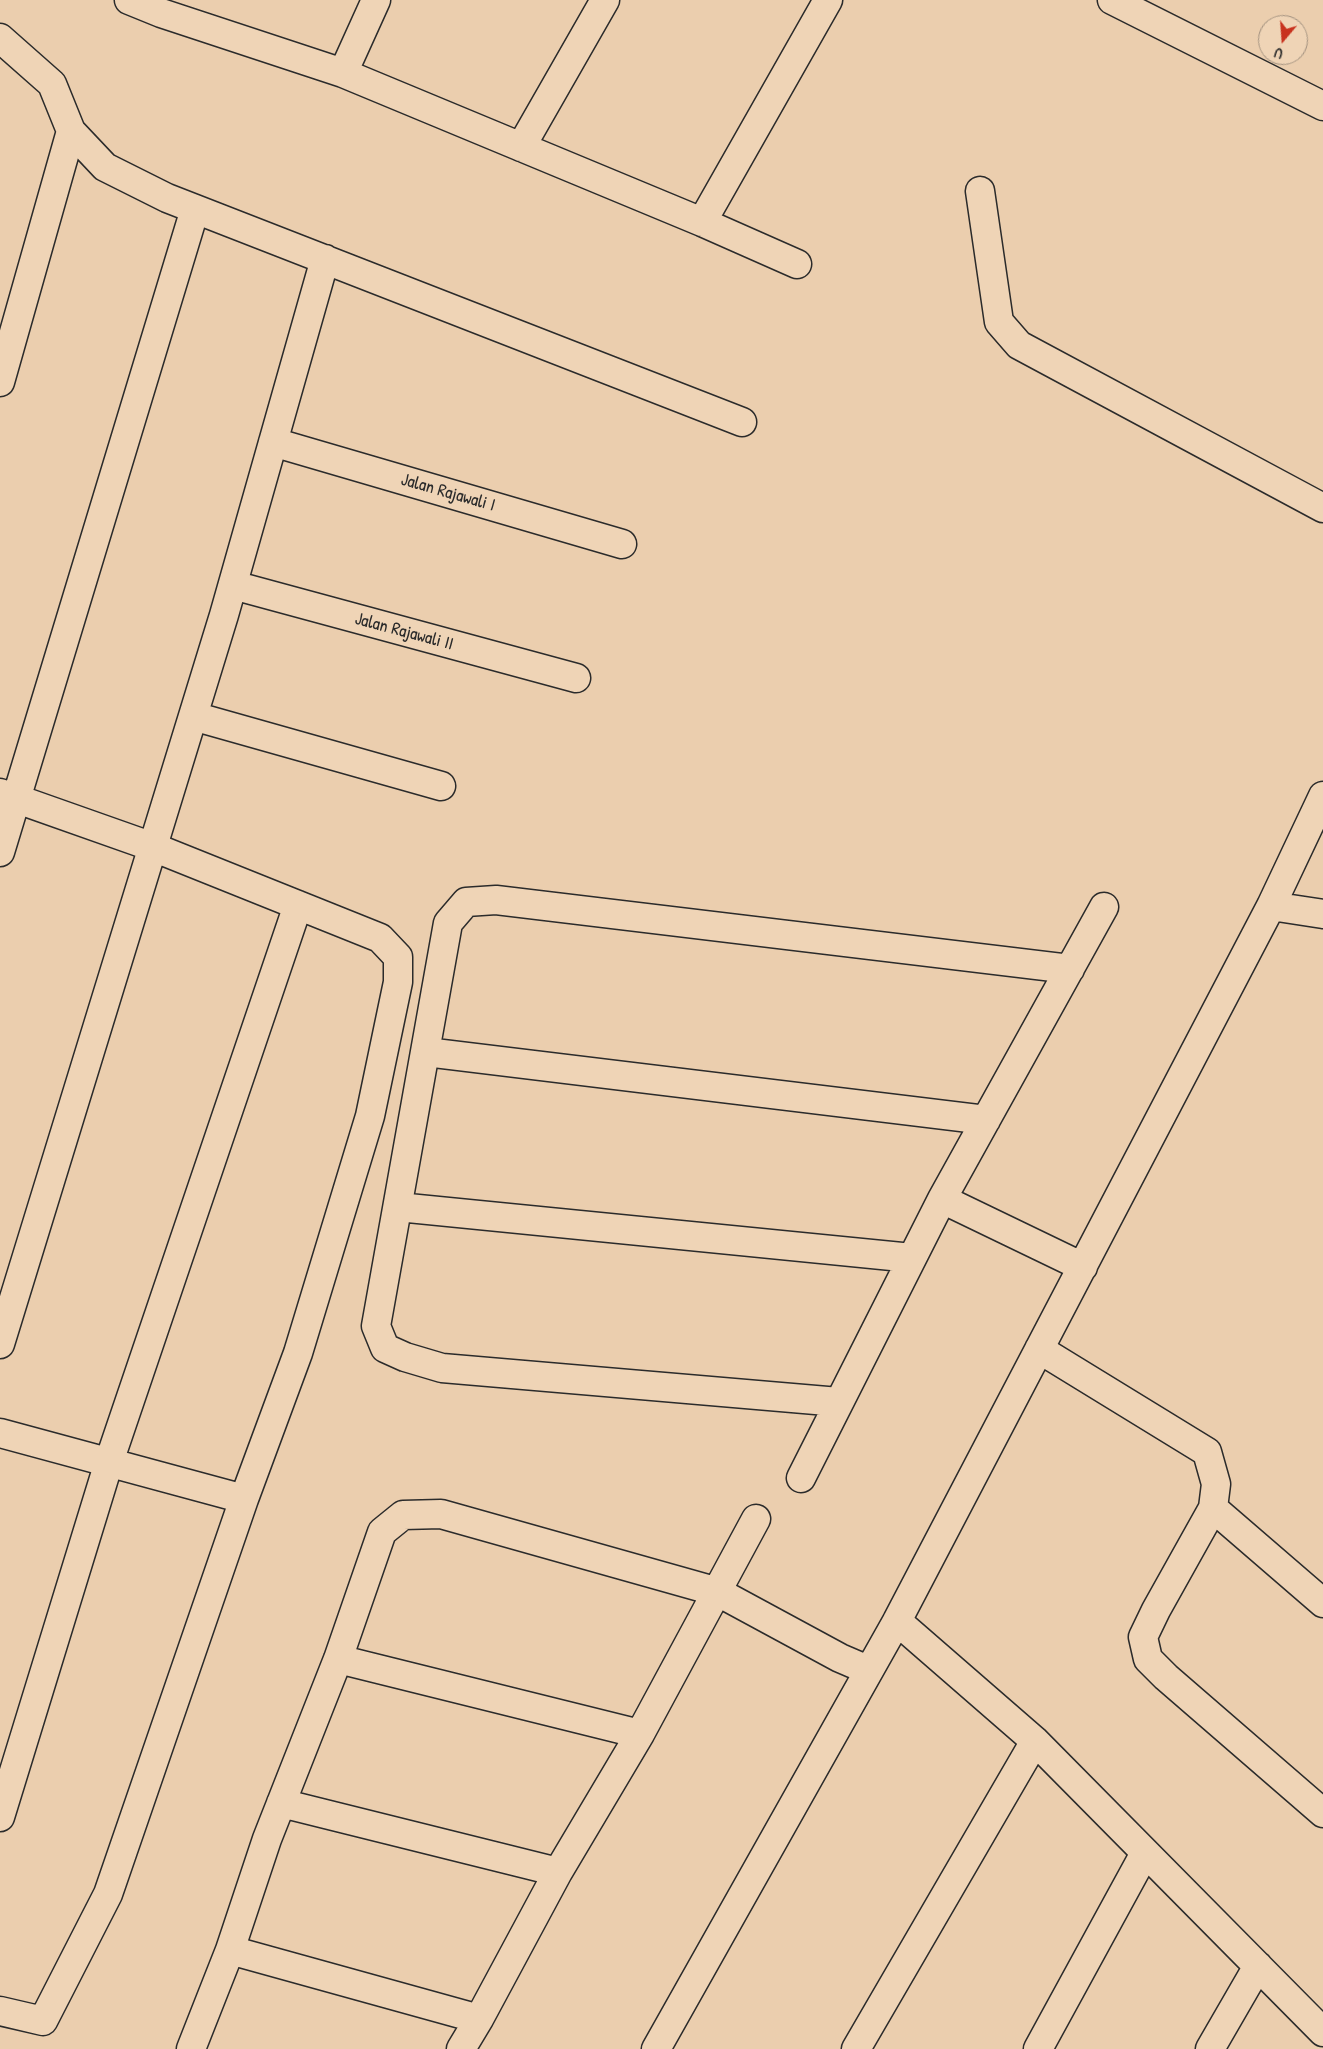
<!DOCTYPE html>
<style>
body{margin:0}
#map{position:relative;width:1323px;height:2049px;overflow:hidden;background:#ebceae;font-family:"Patrick Hand",sans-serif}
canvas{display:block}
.north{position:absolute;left:1258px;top:15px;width:50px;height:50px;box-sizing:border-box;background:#efd4b6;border:1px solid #a1907e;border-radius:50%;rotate:198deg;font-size:14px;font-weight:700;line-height:20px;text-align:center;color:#2b2b2b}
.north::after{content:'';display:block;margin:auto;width:18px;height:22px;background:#c8321e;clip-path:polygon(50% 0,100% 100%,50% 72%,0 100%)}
</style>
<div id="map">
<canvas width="1323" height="2049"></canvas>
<div class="north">U</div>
</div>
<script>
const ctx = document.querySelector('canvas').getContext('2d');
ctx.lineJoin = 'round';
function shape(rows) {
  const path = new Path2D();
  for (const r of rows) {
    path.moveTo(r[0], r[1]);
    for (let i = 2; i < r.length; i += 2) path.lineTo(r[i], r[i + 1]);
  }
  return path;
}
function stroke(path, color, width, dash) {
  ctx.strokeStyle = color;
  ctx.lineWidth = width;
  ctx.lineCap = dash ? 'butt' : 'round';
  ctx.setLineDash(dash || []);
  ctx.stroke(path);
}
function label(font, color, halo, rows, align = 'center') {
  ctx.font = font + ' "Patrick Hand",sans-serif';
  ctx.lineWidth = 4.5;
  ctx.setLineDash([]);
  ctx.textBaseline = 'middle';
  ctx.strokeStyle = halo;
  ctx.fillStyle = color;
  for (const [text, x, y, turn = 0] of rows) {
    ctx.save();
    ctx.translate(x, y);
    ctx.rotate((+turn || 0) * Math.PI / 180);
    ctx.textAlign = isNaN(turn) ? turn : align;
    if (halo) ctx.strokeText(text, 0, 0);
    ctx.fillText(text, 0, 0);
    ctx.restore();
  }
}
const minor = shape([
 [129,0,161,13,343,73,702,222,797,264],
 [1112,0,1323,106],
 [0,38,52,84,71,131,105,167,167,198,742,422],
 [343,73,376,0],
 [521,147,605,0],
 [980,191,999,322,1019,345,1323,508],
 [702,222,828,0],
 [0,382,71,131],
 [273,442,622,544],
 [233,585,576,678],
 [193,716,441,786],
 [0,793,153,847,380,938,398,957,398,982,370,1116,298,1353,244,1499,0,1433],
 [0,852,195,209],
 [1271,906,1323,914],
 [426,1052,986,1120],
 [942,1199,1083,1267],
 [398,1207,912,1258],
 [0,1344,224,615,325,259],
 [1039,1349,1207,1452,1216,1484,1213,1508,1156,1610,1143,1637,1148,1659,1166,1677,1323,1813],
 [839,1402,442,1368,405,1357,385,1348,376,1326,448,923,466,902,496,900,1070,969],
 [801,1478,942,1199,1104,907],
 [1213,1508,1323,1603],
 [897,1621,1035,1741,1323,2032],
 [338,1659,640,1734],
 [281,1803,558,1872],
 [0,1817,109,1462,298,905],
 [230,1950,479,2019],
 [0,2011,43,2021,108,1894,244,1499],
 [191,2049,230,1950,267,1839,338,1659,382,1532,403,1515,441,1514,718,1592,840,1658,868,1670],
 [461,2049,479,2019,558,1872,640,1734,756,1519],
 [656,2049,897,1621,1271,906,1323,796],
 [856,2049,1035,1741],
 [1038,2049,1145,1853],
 [1210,2049,1258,1966]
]);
const streetNames = [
 ["Jalan Rajawali I",448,493,16],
 ["Jalan Rajawali II",404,632,15]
];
stroke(minor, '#2b2b2b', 31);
stroke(minor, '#efd4b6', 28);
label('18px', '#2b2b2b', '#efd4b6', streetNames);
</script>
